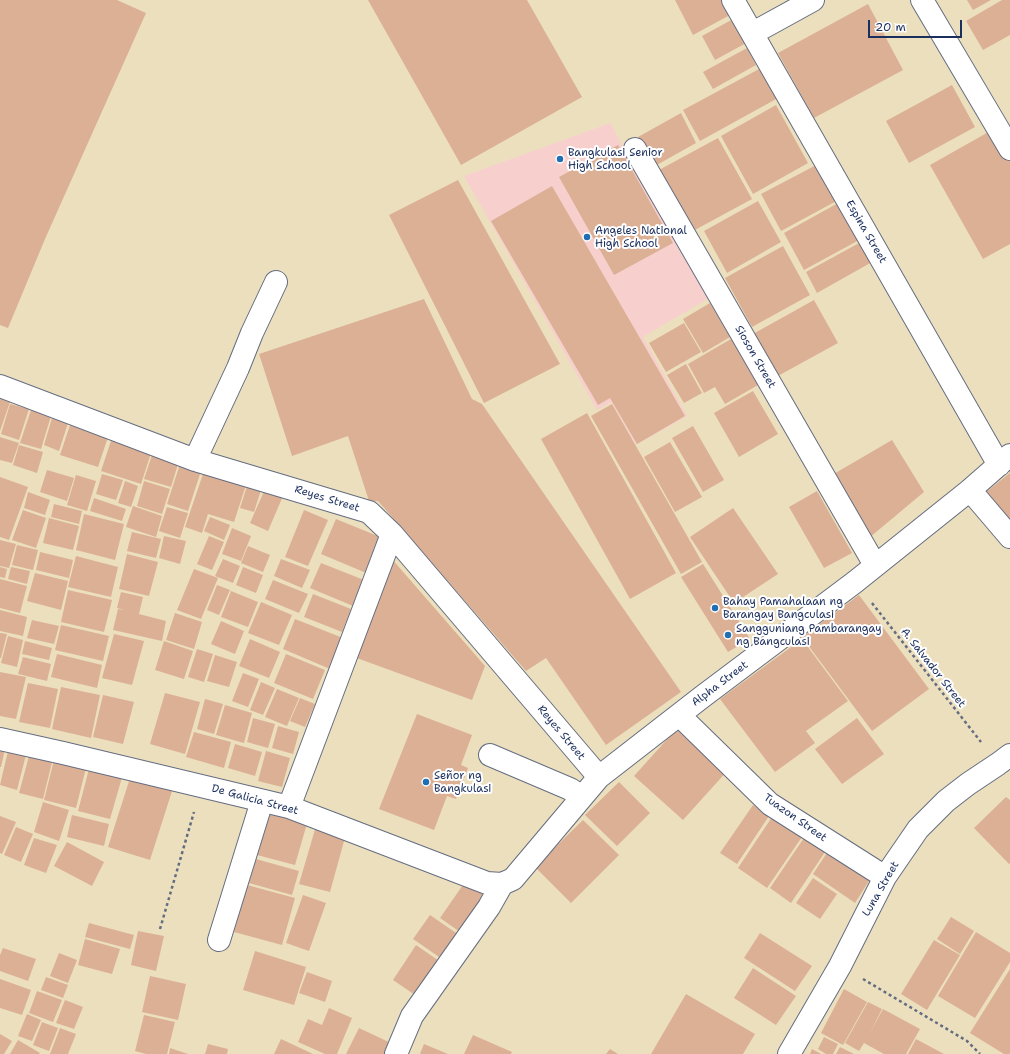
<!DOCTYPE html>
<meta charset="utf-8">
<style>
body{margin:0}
#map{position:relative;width:1010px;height:1054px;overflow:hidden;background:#ecdfbe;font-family:"Shantell Sans",sans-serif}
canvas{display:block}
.scale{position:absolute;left:868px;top:20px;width:94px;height:18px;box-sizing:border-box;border:2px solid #1b2f5e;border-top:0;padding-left:5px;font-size:12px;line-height:14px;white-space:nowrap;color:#1b2f5e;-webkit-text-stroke:3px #fff;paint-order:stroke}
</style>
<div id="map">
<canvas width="1010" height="1054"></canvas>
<div class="scale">20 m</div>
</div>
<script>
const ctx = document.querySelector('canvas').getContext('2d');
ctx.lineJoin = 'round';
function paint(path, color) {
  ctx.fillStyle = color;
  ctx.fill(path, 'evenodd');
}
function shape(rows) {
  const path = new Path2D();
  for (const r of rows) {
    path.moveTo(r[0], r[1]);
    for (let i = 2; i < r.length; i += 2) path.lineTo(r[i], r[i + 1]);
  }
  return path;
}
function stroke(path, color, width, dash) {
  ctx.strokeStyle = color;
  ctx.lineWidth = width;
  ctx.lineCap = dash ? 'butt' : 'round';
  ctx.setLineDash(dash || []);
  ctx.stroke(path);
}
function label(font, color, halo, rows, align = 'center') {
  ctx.font = font + ' "Shantell Sans",sans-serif';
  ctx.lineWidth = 4;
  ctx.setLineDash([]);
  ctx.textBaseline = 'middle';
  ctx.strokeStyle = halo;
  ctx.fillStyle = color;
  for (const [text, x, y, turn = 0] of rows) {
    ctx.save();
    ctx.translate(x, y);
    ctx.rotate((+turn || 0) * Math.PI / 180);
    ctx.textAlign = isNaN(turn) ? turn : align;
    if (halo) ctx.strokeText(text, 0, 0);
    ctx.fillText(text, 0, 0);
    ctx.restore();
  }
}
const built = shape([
 [610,123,709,298,643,337,687,416,636,445,611,402,597,410,464,176]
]);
const building = shape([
 [0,0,117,0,146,13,45,239,8,328,0,325],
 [368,0,527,0,582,97,461,165],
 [675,0,722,0,730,15,693,35],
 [967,0,991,0,973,10],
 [1002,0,1010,0,1010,35,983,50,966,21],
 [868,4,903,70,814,118,778,53],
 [735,18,748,42,715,60,702,36],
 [747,48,756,65,713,89,703,72],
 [761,68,778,98,700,141,683,110],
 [952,85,975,127,909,163,886,121],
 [776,105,808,163,753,194,721,136],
 [681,113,696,143,655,166,638,137],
 [992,130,1010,162,1010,244,983,259,930,165],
 [718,138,752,199,693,231,659,170],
 [618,145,673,243,614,275,559,177],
 [822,162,842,198,781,231,761,194],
 [458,180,560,364,484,403,389,215],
 [552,186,685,416,637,444,610,398,598,405,491,221],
 [758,201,781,242,727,273,704,231],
 [840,202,861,239,804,270,784,233],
 [861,242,872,262,817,293,806,272],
 [783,246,810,295,752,327,725,278],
 [424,299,472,399,482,404,681,692,606,745,546,658,526,671,378,501,369,501,348,436,292,456,259,354],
 [814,300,838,343,776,377,753,334],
 [710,303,730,337,703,353,683,319],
 [684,323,701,352,666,372,649,343],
 [731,339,758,385,725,404,715,387,704,393,688,364],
 [686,364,702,393,684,403,667,375],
 [753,391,778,434,739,457,714,413],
 [0,395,11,399,0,431],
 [10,404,29,409,19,440,1,434],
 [612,404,702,562,681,574,591,416],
 [31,410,51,416,41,449,20,443],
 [587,413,676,573,630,599,541,439],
 [52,418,68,423,59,451,44,445],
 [70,425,108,437,98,467,60,455],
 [693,426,724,480,703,492,672,438],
 [0,437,19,443,12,463,0,460],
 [112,438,152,450,141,484,101,471],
 [892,440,924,492,869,538,832,475],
 [670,442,702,497,675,512,644,457],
 [19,445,43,452,37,473,13,465],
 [153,452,179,461,171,487,144,479],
 [180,464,201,471,188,511,167,504],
 [47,470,74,478,67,501,40,492],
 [204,471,246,485,234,522,208,514,202,533,185,527],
 [1010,473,1010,521,986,492],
 [102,474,123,480,116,500,96,494],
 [76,475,96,481,87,511,67,505],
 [0,477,28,487,9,540,0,537],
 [125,481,138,486,131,507,118,503],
 [144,481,170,489,162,514,137,506],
 [247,486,261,490,254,512,240,508],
 [265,489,283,496,268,531,250,523],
 [817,491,852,553,824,568,789,507],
 [28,492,50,500,45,515,24,508],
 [94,498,126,509,122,521,90,511],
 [54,504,82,511,79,524,51,517],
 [133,506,162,516,156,537,126,527],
 [167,507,188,513,180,538,159,531],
 [733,508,778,574,734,603,690,537],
 [23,510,46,518,36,548,12,540],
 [304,510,328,520,308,566,285,557],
 [84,514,124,524,115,560,76,550],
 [210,517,230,525,224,540,204,531],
 [49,518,79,526,73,550,43,543],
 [336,519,385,539,371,575,321,554],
 [232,528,251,536,241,561,222,554],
 [132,532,161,539,156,558,127,551],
 [164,536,186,541,180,564,159,558],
 [209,536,224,542,212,570,197,564],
 [0,540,16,544,9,568,0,566],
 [17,545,38,550,33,570,12,565],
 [248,546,270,555,263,572,241,563],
 [40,552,73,560,69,578,36,570],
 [127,554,158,562,149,596,119,589],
 [76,556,118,567,111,597,68,587],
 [391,558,485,666,472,700,354,657],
 [223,559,240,566,233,583,215,576],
 [281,559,310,570,302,588,274,576],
 [321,563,364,580,353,606,310,588],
 [703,564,750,639,728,652,681,577],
 [0,567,7,569,5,578,0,577],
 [11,567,30,571,27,584,8,579],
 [243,567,263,575,256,593,236,585],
 [194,569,218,578,201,619,177,610],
 [35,573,68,581,61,610,27,601],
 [0,579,27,586,20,613,0,608],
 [273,580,308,594,299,613,265,599],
 [217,585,230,590,219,615,207,610],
 [68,590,112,600,104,632,61,622],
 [231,591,258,602,248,627,221,617],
 [121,592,143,597,139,614,166,621,162,641,113,630,118,609,125,610,117,608],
 [313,594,351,609,342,632,304,617],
 [859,595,929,689,872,731,802,637],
 [261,602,292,615,279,645,248,633],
 [0,610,27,617,23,636,0,631],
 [175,613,202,622,194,649,166,640],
 [295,619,343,638,330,669,283,649],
 [32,620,59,626,54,644,27,638],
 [221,621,244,631,235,654,211,644],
 [61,625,109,636,103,661,55,650],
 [0,633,7,634,1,658,0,658],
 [114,634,144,641,132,685,102,678],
 [8,636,23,640,17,667,1,663],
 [250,639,280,652,269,678,239,666],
 [802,639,848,701,806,731,815,743,775,772,720,699],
 [25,641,52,648,49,660,22,654],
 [164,641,193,651,184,679,155,670],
 [197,649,213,654,204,682,188,677],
 [57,654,102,665,97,688,51,677],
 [286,654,325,670,313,699,274,683],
 [215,655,237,662,229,687,207,681],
 [23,657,51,664,47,681,18,674],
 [0,672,26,677,16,719,0,716],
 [243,673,259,679,248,707,232,701],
 [261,682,275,688,263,715,250,710],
 [28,683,58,689,50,728,19,722],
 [61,687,100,695,91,738,52,729],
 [277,689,299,698,287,726,265,717],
 [165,693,200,702,185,754,150,744],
 [103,695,134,702,123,744,93,737],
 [300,698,315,704,305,727,290,721],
 [205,699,223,704,214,734,197,729],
 [225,705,252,713,244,743,216,735],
 [417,714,472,735,461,765,468,768,456,799,447,796,434,830,379,809],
 [253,718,275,724,268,748,247,742],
 [857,718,884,754,842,784,815,749],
 [680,725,729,769,683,820,634,776],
 [278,726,299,732,293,754,272,748],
 [194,732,231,742,224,768,186,757],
 [235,744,262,752,255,776,228,768],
 [0,748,5,749,1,767,0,767],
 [8,751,26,755,17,790,0,785],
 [266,751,290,758,282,787,258,781],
 [29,756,52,762,43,799,19,793],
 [54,760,86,768,76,808,44,800],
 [90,765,123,774,110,819,78,811],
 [131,775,173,788,150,860,108,847],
 [619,782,650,813,617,846,585,815],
 [1006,797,1010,800,1010,863,1009,864,974,828],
 [43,802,69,810,59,841,34,832],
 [753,805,769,816,737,864,720,853],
 [270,809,308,820,295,865,257,855],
 [774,814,804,834,767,888,738,868],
 [72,815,109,824,104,846,67,837],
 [0,816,16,822,2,854,0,853],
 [583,820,619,855,571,903,535,867],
 [316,826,346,834,330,892,299,884],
 [16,827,33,834,21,862,4,855],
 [808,832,829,846,791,903,770,888],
 [34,838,57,845,46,873,24,865],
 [67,842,104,862,92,886,54,866],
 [832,845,874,873,855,903,813,874],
 [256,859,299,871,292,895,249,883],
 [813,878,837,894,820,919,796,903],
 [465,882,485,896,460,932,440,918],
 [247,885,295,898,282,945,234,932],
 [303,895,326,903,309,951,286,943],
 [430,915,459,935,442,959,413,939],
 [951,917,974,931,960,954,937,939],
 [89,923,134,935,130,949,85,937],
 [138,931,164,936,156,971,131,965],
 [976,932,1010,953,1010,962,975,1018,938,996],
 [760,933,812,966,795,991,744,958],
 [85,939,120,949,112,974,78,965],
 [934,940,960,955,927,1010,901,994],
 [416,945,442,963,418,997,393,980],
 [3,948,36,959,28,981,0,971,0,955],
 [255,951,306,967,294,1005,243,990],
 [59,953,77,960,68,983,50,976],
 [753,968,796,996,776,1025,734,998],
 [1010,969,1010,1053,1009,1054,1004,1054,970,1033],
 [307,972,332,981,325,1002,299,993],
 [150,976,186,984,178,1020,142,1012],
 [46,977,68,985,63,998,41,990],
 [0,979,31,990,22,1015,0,1008],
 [844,989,867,1002,843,1045,821,1033],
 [37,991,62,1000,53,1022,29,1013],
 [686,994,755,1034,743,1054,651,1054],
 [65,1000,83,1007,74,1029,56,1023],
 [868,1002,882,1009,870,1033,883,1009,920,1029,906,1054,884,1054,864,1043,859,1051,845,1043],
 [329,1008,352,1018,337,1054,325,1054,298,1042,308,1019,322,1025],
 [27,1014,41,1020,32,1041,18,1036],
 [144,1015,175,1022,167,1054,146,1054,135,1051],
 [42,1022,58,1028,49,1051,33,1045],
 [60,1028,76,1034,68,1054,50,1054],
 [359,1028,393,1044,388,1054,346,1054],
 [0,1034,12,1041,4,1054,0,1054],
 [473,1035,512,1052,511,1054,464,1054],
 [824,1037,838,1044,833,1054,826,1054,818,1049],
 [281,1039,313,1054,274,1054],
 [916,1039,944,1054,908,1054],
 [18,1040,40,1053,39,1054,10,1054],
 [208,1044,228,1049,227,1054,205,1054],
 [424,1044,448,1054,420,1054],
 [840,1047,854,1054,836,1054],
 [170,1048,188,1054,169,1054],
 [610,1049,618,1054,606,1054],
 [812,1049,821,1054,810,1054]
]);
const path = shape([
 [872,603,981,742],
 [160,929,194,812],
 [863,979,967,1041,980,1054]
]);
const minor = shape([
 [733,0,999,465],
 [922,0,1010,149],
 [753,33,813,0],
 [635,149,875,565],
 [0,386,195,460,369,512,392,534,599,777],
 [195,460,238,368,252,333,276,282],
 [970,490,1010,537],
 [679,715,770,804,885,877],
 [0,739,63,753,289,807,487,883,502,884,513,879,599,777,702,697,855,582,970,490,1010,455],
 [490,755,570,789,582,797],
 [289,807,392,534],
 [219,940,262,801],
 [396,1054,412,1016,489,907,502,884],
 [789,1054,840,966,885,877,918,829,946,801,968,784,998,764,1010,755]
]);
const markers = [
 [560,159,4,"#1f6fb2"],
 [587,237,4,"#1f6fb2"],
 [715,608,4,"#1f6fb2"],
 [728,635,4,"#1f6fb2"],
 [426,782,4,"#1f6fb2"]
];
const poiNames = [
 ["Bangkulasi Senior",568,153],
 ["High School",568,166],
 ["Angeles National",595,231],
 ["High School",595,244],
 ["Bahay Pamahalaan ng",723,602],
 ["Barangay Bangculasi",723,615],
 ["Sangguniang Pambarangay",736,629],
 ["ng Bangculasi",736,642],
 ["Señor ng",434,776],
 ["Bangkulasi",434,789]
];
const streetNames = [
 ["Espina Street",866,232,60],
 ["Sioson Street",755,357,60],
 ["Reyes Street",327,499,17],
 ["A. Salvador Street",933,668,52],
 ["Alpha Street",720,684,-37],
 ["Reyes Street",561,733,50],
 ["De Galicia Street",255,800,15],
 ["Tuazon Street",795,818,35],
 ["Luna Street",881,889,-60]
];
paint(built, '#f7d0cd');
paint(building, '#dcb095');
stroke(minor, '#646d80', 24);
stroke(path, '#646d80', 2.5, [3, 3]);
stroke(minor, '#fff', 22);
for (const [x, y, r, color] of markers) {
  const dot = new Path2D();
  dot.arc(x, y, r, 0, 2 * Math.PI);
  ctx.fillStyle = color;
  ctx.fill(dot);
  stroke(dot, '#fff', 1.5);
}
label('11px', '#1b2f5e', '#fff', poiNames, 'left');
label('11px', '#1b2f5e', '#fff', streetNames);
</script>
